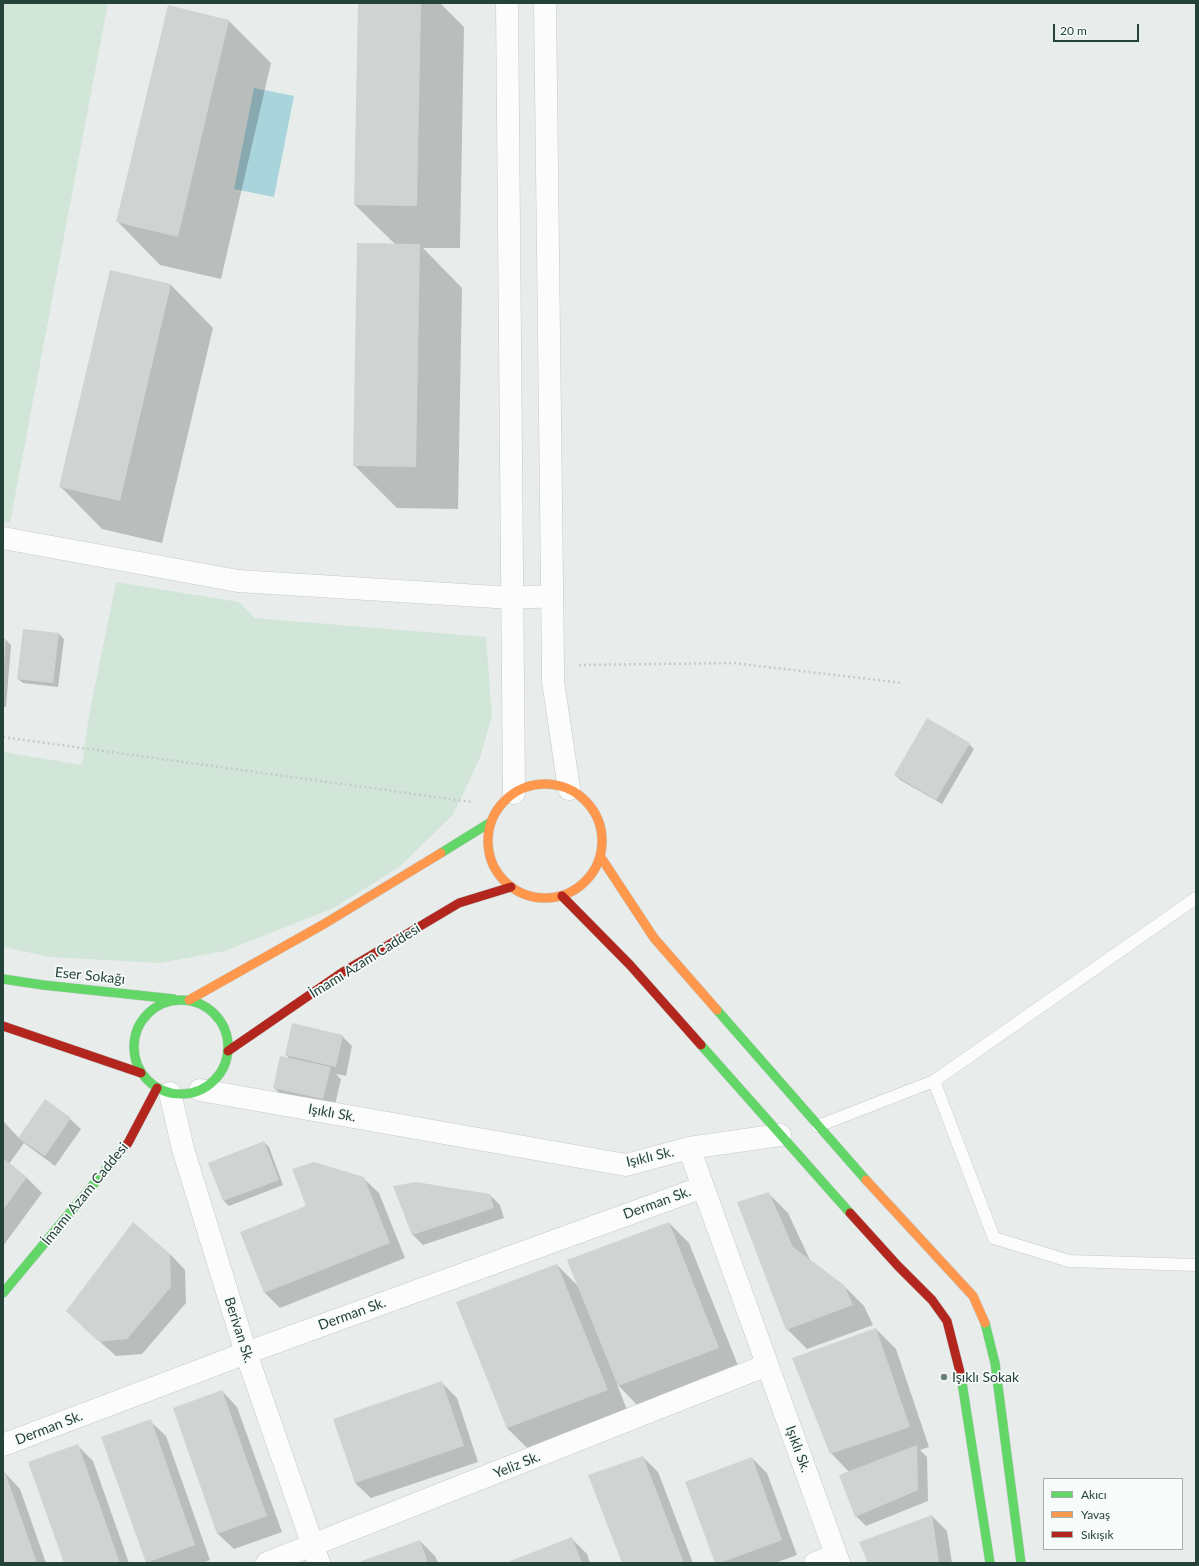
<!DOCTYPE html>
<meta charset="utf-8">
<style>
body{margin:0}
#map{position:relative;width:1199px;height:1566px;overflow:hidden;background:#e8edeb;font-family:Lato,sans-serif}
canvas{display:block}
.frame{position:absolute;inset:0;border:4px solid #24423a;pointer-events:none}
.legend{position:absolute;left:1043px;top:1478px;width:140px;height:72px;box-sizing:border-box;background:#f7fbf9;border:1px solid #a3b1ad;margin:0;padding:5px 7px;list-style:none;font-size:12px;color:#24423a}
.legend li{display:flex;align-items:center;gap:8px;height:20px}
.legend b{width:20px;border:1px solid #a3b1ad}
.scale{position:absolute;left:1053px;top:24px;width:86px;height:18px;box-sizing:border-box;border:2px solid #24423a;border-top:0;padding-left:5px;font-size:12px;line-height:14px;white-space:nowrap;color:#24423a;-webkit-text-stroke:3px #f7fbf9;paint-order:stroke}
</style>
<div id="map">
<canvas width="1199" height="1566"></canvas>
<div class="frame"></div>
<ul class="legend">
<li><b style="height:5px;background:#63d668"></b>Akıcı</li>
<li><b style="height:5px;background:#ff974d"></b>Yavaş</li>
<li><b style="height:5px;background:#b3261e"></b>Sıkışık</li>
</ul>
<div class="scale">20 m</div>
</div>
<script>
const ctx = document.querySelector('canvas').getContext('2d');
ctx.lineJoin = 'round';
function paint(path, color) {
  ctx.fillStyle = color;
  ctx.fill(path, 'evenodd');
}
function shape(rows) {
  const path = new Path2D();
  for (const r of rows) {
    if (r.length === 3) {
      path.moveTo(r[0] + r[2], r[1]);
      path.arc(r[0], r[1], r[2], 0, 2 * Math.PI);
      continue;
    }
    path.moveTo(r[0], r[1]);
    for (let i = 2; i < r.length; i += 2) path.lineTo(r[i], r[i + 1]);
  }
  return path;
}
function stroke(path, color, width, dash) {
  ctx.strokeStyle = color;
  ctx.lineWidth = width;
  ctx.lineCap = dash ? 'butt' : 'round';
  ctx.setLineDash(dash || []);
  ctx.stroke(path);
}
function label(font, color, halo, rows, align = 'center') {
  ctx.font = font + ' Lato,sans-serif';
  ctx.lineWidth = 3.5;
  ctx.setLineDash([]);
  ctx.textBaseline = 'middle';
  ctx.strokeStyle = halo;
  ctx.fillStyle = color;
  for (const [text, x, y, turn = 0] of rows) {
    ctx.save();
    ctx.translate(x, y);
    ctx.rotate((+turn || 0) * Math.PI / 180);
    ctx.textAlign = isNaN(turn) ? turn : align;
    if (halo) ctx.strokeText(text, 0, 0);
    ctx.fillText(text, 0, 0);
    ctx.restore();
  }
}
const green = shape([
 [3,3,108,3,10,523,3,521],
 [116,582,239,602,255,618,486,637,492,716,480,758,453,815,399,867,334,908,225,951,160,963,50,957,3,947,3,752,82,765,89,715]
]);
const water = shape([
 [254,88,294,96,274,197,234,189]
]);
const shadow = shape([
 [359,3,440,3,464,27,460,248,423,248,462,288,458,509,397,508,354,465,395,244,355,205],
 [229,21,271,63,221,279,160,265,118,222],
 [111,271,171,285,213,328,162,543,102,529,60,486],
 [24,630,59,634,64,639,58,687,23,683,18,679],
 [3,640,6,640,11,645,6,707,3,707],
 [969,744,974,749,942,804,900,780,895,775],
 [342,1036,352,1046,346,1076,336,1074,341,1079,334,1109,285,1098,274,1088,291,1060,286,1055],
 [70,1119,81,1129,55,1166,24,1143,9,1164,26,1177,42,1193,3,1246,3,1121,19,1138],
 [264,1142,269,1147,283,1185,229,1206,224,1201,210,1163],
 [363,1178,379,1193,405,1258,280,1308,265,1293,241,1233,307,1206],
 [394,1187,490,1195,500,1205,504,1218,423,1245,413,1235],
 [768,1193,788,1213,810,1260,844,1286,864,1306,873,1325,807,1349,787,1329],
 [669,1223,689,1243,739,1368,638,1406,617,1384,627,1410,527,1448,507,1428,457,1303,557,1265,579,1287],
 [170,1254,185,1270,186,1303,142,1354,116,1356,82,1326],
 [876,1329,896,1349,929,1447,920,1450,927,1457,928,1501,866,1526,856,1516,849,1472,831,1453],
 [441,1382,457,1398,478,1462,371,1498,355,1483],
 [222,1391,237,1407,282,1532,234,1549,218,1534,174,1409],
 [150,1421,166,1436,210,1560,203,1563,146,1562],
 [77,1445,93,1461,129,1563,65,1563],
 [643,1457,658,1472,693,1563,623,1563],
 [752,1458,767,1473,797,1555,775,1563,716,1563],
 [5,1473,20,1489,46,1563,3,1563,3,1474],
 [932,1516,947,1531,952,1563,869,1563],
 [571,1538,587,1554,590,1563,507,1563],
 [420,1541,435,1556,438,1563,360,1563]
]);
const building = shape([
 [358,3,421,3,417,206,354,205],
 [168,5,229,20,178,237,116,222],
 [357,243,420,244,416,467,353,466],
 [110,270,171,284,120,501,59,487],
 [23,629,59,633,53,683,17,679],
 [3,639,6,639,4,666,3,666],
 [927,718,970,743,936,800,894,775],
 [292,1023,343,1035,336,1067,285,1055],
 [280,1056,331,1067,323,1099,273,1088],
 [45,1099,71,1118,45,1156,18,1138],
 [264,1141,279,1180,223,1201,208,1163],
 [3,1158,27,1177,3,1210],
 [314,1162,364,1177,390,1243,264,1293,240,1232,306,1206,292,1169],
 [416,1182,490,1194,494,1208,412,1235,393,1186],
 [769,1192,793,1247,844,1285,853,1305,786,1330,737,1202],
 [133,1222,170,1254,171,1287,127,1339,99,1342,66,1311],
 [669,1222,719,1348,618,1386,567,1260],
 [557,1264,608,1390,507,1428,456,1302],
 [876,1328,910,1427,830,1454,792,1358],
 [442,1381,464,1446,355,1483,333,1419],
 [222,1390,267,1516,217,1534,173,1408],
 [151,1419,195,1545,146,1563,101,1437],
 [78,1444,120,1563,64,1563,28,1462],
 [917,1445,918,1490,855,1517,839,1475],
 [643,1456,684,1563,622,1563,588,1475],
 [752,1457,782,1540,720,1563,715,1563,685,1482],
 [5,1472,37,1563,3,1563,3,1473],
 [932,1515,939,1563,868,1563,859,1542],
 [572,1537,582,1563,505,1563],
 [420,1540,428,1563,359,1563,359,1562]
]);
const path = shape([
 [579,665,733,663,903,683],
 [3,737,472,802]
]);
const lane = shape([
 [934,1081,994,1238,1069,1261,1196,1265],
 [818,1126,934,1081,1196,898]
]);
const street = shape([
 [507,3,514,793],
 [545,3,553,666,553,681,569,789],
 [3,538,238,581,512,598,552,596],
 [200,1090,626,1165,689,1148,780,1135],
 [170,1093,183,1149,246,1353,319,1563],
 [689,1148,839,1563],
 [3,1445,246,1353,703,1187],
 [267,1563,767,1365],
 [815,1563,836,1555]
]);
const fast = shape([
 [441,853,491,822],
 [3,979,43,985,174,999],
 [181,1047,47],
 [717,1010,866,1180],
 [701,1045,850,1213],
 [3,1293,122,1150],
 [985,1323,995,1363,1021,1563],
 [961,1376,990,1563]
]);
const slow = shape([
 [545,841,57],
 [600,856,654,938,717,1010],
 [189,1000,324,924,441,853],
 [866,1180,973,1296,985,1323]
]);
const jam = shape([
 [562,896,630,965,701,1045],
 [3,1026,141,1073],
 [228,1051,343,972,459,903,511,887],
 [122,1150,128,1143,157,1088],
 [850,1213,898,1266,932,1300,947,1321,961,1376]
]);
const markers = [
 [944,1377,4,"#697e78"]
];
const streetNames = [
 ["İmamı Azam Caddesi",365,961,-32],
 ["Eser Sokağı",90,976,6],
 ["Işıklı Sk.",332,1113,10],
 ["Işıklı Sk.",650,1157,-13],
 ["İmamı Azam Caddesi",85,1194,-51],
 ["Derman Sk.",657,1203,-20],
 ["Derman Sk.",352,1314,-20],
 ["Berivan Sk.",239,1330,72],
 ["Derman Sk.",49,1428,-21],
 ["Işıklı Sk.",798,1449,70],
 ["Yeliz Sk.",517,1465,-22]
];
const poiNames = [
 ["Işıklı Sokak",952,1377]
];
paint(green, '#d1e6d8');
paint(water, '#a9d4db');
paint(shadow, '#0003');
paint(building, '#cfd4d2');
stroke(lane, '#c5cac8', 13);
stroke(street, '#c5cac8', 23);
stroke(fast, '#c3cbc8', 10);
stroke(slow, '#c3cbc8', 10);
stroke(jam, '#c3cbc8', 10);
stroke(path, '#c3ccca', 2.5, [2, 3]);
stroke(lane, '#fcfcfc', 12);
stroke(street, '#fcfcfc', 22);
stroke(fast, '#63d668', 9);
stroke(slow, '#ff974d', 9);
stroke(jam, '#b3261e', 9);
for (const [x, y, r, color] of markers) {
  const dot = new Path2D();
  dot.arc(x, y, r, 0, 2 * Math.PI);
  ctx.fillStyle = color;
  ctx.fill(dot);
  stroke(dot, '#f7fbf9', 1.5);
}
label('14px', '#24423a', '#f7fbf9', streetNames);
label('14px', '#24423a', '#f7fbf9', poiNames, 'left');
</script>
